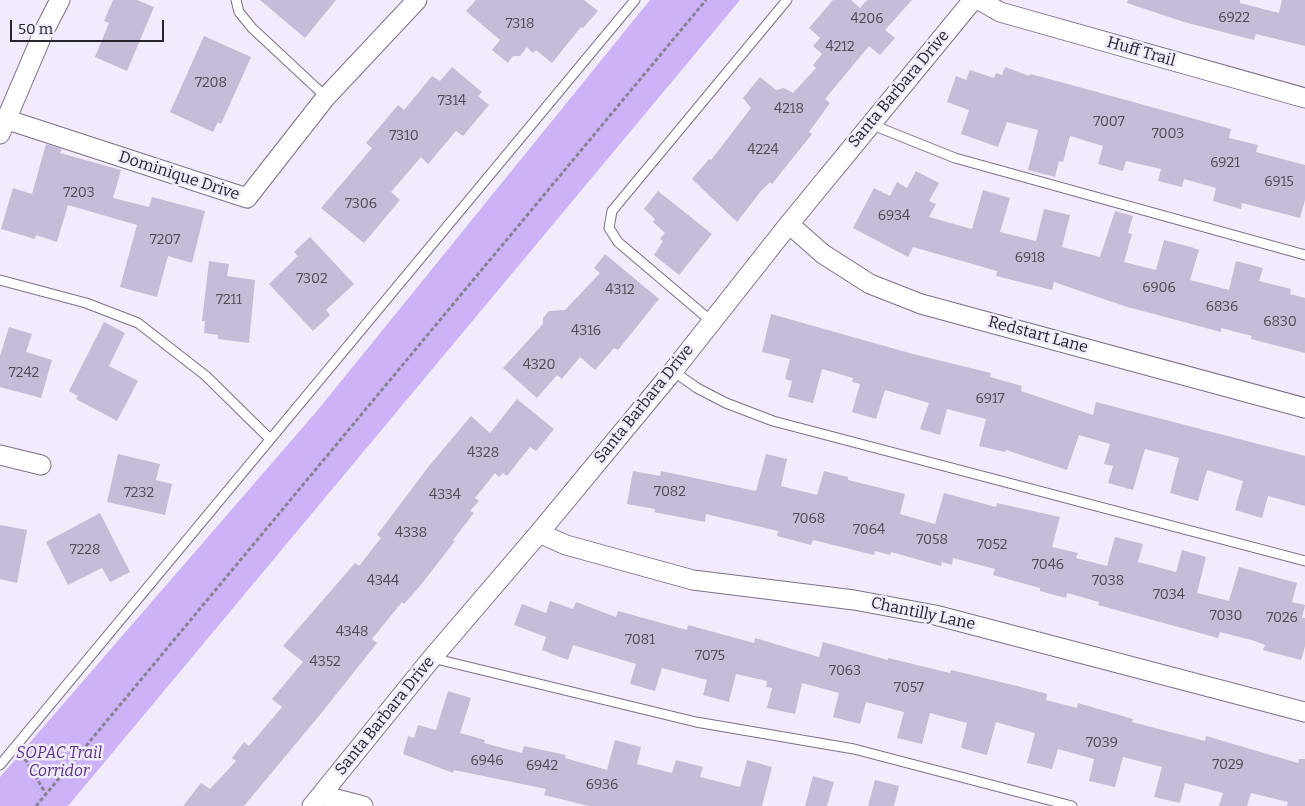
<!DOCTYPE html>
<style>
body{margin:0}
#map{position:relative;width:1305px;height:806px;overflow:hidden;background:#f1ebfc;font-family:Bitter,serif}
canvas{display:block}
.scale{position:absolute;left:10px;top:20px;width:154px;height:22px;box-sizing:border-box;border:2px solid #28242f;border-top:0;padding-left:6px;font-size:15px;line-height:18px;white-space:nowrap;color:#28242f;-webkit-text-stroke:4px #f1ebfc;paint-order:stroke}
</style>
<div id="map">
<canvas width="1305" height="806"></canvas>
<div class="scale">50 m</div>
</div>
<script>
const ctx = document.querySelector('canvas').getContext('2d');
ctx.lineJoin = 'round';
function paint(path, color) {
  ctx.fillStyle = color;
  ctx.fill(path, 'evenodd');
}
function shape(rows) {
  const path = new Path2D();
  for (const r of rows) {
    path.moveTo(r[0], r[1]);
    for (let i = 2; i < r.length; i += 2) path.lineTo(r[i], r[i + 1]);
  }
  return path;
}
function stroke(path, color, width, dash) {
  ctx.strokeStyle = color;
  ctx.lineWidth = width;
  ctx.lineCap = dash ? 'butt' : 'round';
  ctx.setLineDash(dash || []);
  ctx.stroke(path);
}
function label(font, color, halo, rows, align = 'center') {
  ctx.font = font + ' Bitter,serif';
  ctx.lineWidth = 5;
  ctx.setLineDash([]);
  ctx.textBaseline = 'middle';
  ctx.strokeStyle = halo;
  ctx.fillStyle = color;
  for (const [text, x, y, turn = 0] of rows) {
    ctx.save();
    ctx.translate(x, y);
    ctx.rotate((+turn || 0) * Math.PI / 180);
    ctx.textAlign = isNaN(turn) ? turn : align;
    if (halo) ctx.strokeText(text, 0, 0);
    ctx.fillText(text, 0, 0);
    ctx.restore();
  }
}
const green = shape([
 [650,0,740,0,68,806,0,806,0,777,317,411]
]);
const building = shape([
 [113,0,137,0,154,7,127,71,95,57,109,23,104,21],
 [260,0,336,0,305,38],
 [476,0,584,0,598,11,583,28,581,27,552,63,536,50,533,53,527,47,520,56,513,56,508,63,492,50,500,40,466,11],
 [833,0,851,0,860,8,867,0,912,0,885,30,895,38,880,55,869,46,825,99,830,103,809,132,812,134,772,184,770,182,761,191,737,222,692,179,709,159,711,160,751,108,743,98,760,77,776,90,784,88,793,93,816,68,813,65,822,54,813,46,820,38,809,28],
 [1128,0,1240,0,1240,3,1279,13,1282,0,1305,0,1305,46,1256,34,1254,40,1184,22,1127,3],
 [204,36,251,57,221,124,218,122,213,132,170,112],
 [452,67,482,92,478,96,489,105,463,136,456,131,428,164,421,157,391,192,400,200,364,243,321,208,372,148,366,143,398,105,404,110,432,76,440,81],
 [1005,67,1029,76,1030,74,1068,84,1231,129,1229,138,1258,145,1256,152,1305,165,1305,200,1300,218,1242,203,1241,209,1213,201,1216,188,1184,179,1182,187,1158,181,1161,169,1126,161,1123,171,1098,164,1103,146,1070,136,1063,162,1059,161,1055,177,1028,170,1038,130,1007,122,998,147,961,134,969,110,947,102,956,76,966,80,970,70,994,78,996,73,1002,75],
 [46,144,62,149,60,153,121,170,113,198,149,207,152,197,205,211,192,263,168,256,157,297,120,287,137,225,68,205,57,242,36,235,35,239,1,229,13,188,32,194],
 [916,171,939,183,929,201,936,204,929,217,972,229,983,190,1010,198,1000,232,1036,241,1044,209,1070,215,1062,247,1100,257,1115,211,1133,216,1128,233,1132,234,1124,262,1156,270,1164,240,1191,247,1199,250,1190,280,1229,290,1236,261,1263,268,1259,281,1291,289,1290,294,1305,298,1305,353,1251,339,1252,336,1221,328,1221,332,1124,306,1054,282,1052,290,996,276,997,271,913,247,908,257,853,228,874,188,890,196,897,182,907,188],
 [658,191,712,234,679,275,654,255,663,241,660,239,665,233,653,222,655,219,644,209],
 [310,237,354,284,326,310,330,315,313,331,269,284,298,256,294,252],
 [605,254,659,299,618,350,614,348,595,370,580,357,562,379,557,375,537,398,503,368,543,324,543,318,549,311,565,310,600,273,594,268],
 [209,261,229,264,227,276,255,280,249,343,218,339,218,335,204,333,205,321,202,321],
 [771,314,913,354,991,373,990,377,1022,386,1021,391,1093,415,1096,402,1305,456,1305,506,1268,496,1262,518,1235,510,1243,481,1207,470,1198,501,1170,493,1179,458,1145,449,1133,490,1108,483,1113,466,1104,464,1110,444,1079,435,1067,470,1006,450,1005,452,979,446,986,419,947,409,940,435,920,429,929,403,885,390,876,419,852,412,860,384,852,382,853,378,822,369,813,403,788,397,792,381,785,379,790,359,762,352],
 [104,322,125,333,109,366,138,381,117,421,76,399,78,396,69,391],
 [9,327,32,334,26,352,52,360,41,398,0,387,0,356],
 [517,399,554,429,536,451,530,447,507,476,503,473,499,477,495,473,475,498,479,501,470,511,474,513,453,540,455,541,420,586,404,604,402,602,372,639,377,643,323,711,244,806,183,806,201,783,210,789,236,761,232,758,244,742,249,746,282,707,272,699,303,662,283,646,355,563,359,566,381,538,377,535,429,466,471,416,490,433],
 [118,454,160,464,156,480,172,484,165,515,107,502],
 [766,454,787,459,781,486,817,495,824,471,848,477,848,480,905,494,900,514,935,524,944,493,996,507,997,503,1060,517,1052,547,1078,553,1076,558,1107,566,1115,537,1143,544,1138,562,1176,572,1182,550,1206,557,1197,593,1229,601,1239,567,1297,583,1292,602,1305,605,1302,618,1305,618,1305,646,1301,660,1263,650,1265,645,1255,641,1220,632,1218,638,1098,605,1099,602,1067,593,1066,598,1040,591,1040,588,993,575,995,569,953,558,952,565,942,562,941,566,891,552,890,555,875,551,874,555,813,540,811,545,777,536,778,531,706,514,705,522,654,512,655,509,627,504,633,471,660,476,661,471,756,491],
 [100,513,130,572,110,582,102,568,68,585,46,542],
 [0,525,27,530,17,583,0,579],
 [550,601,573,609,576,602,616,617,618,611,687,630,688,625,754,643,755,638,819,657,823,642,888,660,888,658,950,673,951,670,1017,686,1047,694,1046,700,1077,708,1078,703,1133,719,1132,722,1205,741,1206,736,1298,763,1299,759,1305,759,1305,806,1287,806,1288,802,1251,793,1247,806,1219,806,1223,793,1185,783,1180,803,1154,797,1162,767,1123,757,1115,787,1089,781,1094,759,1058,749,1052,769,1027,763,1035,733,996,722,987,755,961,748,967,723,930,713,922,744,897,738,904,712,866,702,860,724,833,717,839,693,802,683,795,714,767,708,772,688,766,687,767,681,736,674,729,702,703,695,707,680,662,668,655,691,630,684,636,664,573,645,568,660,542,650,546,637,514,625,522,604,546,613],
 [448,691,471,698,460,733,485,740,484,743,522,753,524,746,566,755,565,758,607,770,615,740,641,747,637,764,672,773,676,760,703,767,700,777,740,787,747,760,772,767,762,806,589,806,544,795,546,789,454,770,453,773,403,754,408,736,414,738,418,725,436,730],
 [813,776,834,782,827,806,805,806],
 [875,780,899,786,894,806,868,806]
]);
const path = shape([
 [25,759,46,794],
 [36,806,706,0]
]);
const service = shape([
 [236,0,239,12,252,28,326,97],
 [870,124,955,158,1305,255],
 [0,280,86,303,138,323,206,376,270,439],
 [711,321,618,242,609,228,612,211,787,0],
 [673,371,697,388,726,403,773,421,1305,561],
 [432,658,696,722,854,749,1072,806],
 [0,765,635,0]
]);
const minor = shape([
 [979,0,1000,12,1305,98],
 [5,119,247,198,326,97,417,0],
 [0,134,44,31,60,0],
 [789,224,823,254,870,284,921,304,1305,408],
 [0,455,41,465],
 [539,533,566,545,693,580,854,600,935,615,1305,712],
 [321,795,363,806],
 [312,806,432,658,539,533,673,371,789,224,973,0]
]);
const numberNames = [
 ["6922",1234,18],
 ["4206",867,19],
 ["7318",520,24],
 ["4212",840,47],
 ["7208",211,83],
 ["7314",452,101],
 ["4218",789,109],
 ["7007",1109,122],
 ["7003",1168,134],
 ["7310",404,136],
 ["4224",763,150],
 ["6921",1225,163],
 ["6915",1279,182],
 ["7203",79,193],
 ["7306",361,204],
 ["6934",894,216],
 ["7207",165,240],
 ["6918",1030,258],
 ["7302",312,279],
 ["6906",1159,288],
 ["4312",620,290],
 ["7211",229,300],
 ["6836",1222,307],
 ["6830",1280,322],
 ["4316",586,331],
 ["4320",539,365],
 ["7242",24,373],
 ["6917",990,399],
 ["4328",483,453],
 ["7082",670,492],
 ["7232",139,493],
 ["4334",445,495],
 ["7068",809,519],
 ["7064",869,530],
 ["4338",411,533],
 ["7058",932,540],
 ["7052",992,545],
 ["7228",85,550],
 ["7046",1048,565],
 ["4344",383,581],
 ["7038",1108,581],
 ["7034",1169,595],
 ["7030",1226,616],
 ["7026",1282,618],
 ["4348",352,632],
 ["7081",640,640],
 ["7075",710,656],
 ["4352",325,662],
 ["7063",845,671],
 ["7057",909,688],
 ["7039",1102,743],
 ["6946",487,761],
 ["7029",1228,765],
 ["6942",542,766],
 ["6936",602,785]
];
const streetNames = [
 ["Huff Trail",1141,52,16],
 ["Santa Barbara Drive",899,89,-50],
 ["Dominique Drive",179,176,18],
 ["Redstart Lane",1038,335,15],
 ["Santa Barbara Drive",644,404,-51],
 ["Chantilly Lane",923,614,12],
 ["Santa Barbara Drive",385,716,-51]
];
const parkNames = [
 ["SOPAC Trail",59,754],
 ["Corridor",59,772]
];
paint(green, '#ccb2f7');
paint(building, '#c6bcd7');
stroke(service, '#7a718a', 11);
stroke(minor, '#7a718a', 21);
stroke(path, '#888391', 3, [4, 2.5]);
stroke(service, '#fff', 9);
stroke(minor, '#fff', 19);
label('14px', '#504a59', null, numberNames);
label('16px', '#28242f', '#f1ebfc', streetNames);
label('italic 16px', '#593286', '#f1ebfc', parkNames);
</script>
